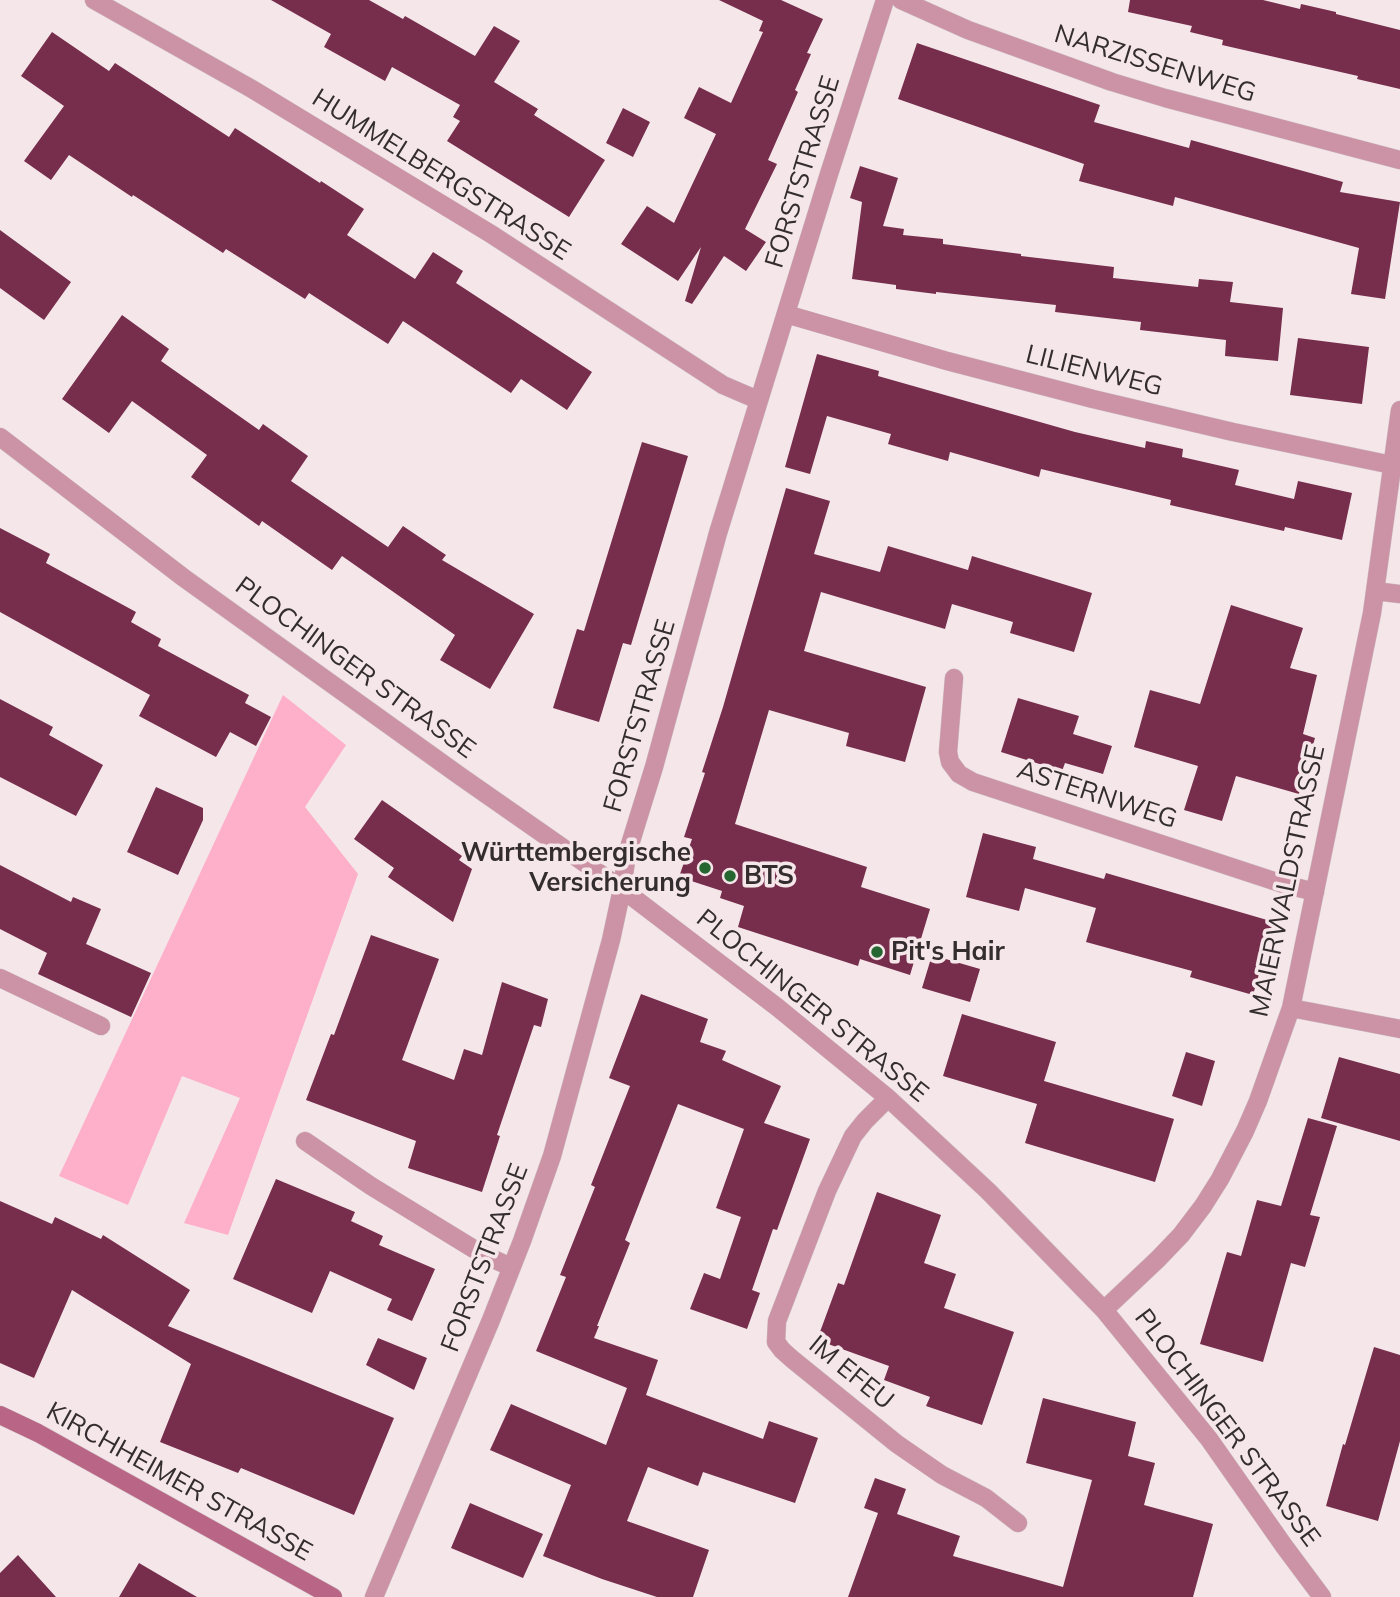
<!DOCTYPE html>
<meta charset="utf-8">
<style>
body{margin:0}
canvas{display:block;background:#f5e6ea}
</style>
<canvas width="1400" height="1597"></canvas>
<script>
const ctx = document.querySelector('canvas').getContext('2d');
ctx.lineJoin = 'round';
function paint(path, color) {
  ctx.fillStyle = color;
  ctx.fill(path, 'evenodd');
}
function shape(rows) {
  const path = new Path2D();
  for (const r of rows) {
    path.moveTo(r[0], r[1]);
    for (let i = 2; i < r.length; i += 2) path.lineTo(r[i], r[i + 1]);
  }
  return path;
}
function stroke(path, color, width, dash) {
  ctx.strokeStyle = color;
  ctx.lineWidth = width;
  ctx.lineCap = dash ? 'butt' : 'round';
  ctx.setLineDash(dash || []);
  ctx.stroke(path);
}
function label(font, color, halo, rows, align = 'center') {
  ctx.font = font + ' Mulish,sans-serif';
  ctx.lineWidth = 7;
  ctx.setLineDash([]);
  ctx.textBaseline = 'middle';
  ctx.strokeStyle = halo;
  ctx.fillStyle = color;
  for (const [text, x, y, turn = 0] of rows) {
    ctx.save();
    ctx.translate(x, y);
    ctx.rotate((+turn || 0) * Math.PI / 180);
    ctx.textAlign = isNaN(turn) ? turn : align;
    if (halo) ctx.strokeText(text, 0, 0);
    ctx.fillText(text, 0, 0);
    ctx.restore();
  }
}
const green = shape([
 [283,695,346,745,305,807,358,874,228,1235,184,1223,240,1098,182,1076,128,1205,59,1176]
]);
const building = shape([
 [271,0,369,0,403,19,405,16,475,56,494,26,520,41,494,82,538,109,534,115,605,160,569,217,447,141,460,121,453,117,460,105,392,67,385,81,324,47,331,34],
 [719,0,781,0,823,19,807,53,811,54,795,90,798,92,768,160,777,164,745,229,766,242,746,271,724,256,692,304,685,301,701,247,678,281,621,244,647,206,674,223,716,134,684,118,699,87,731,103,763,32,759,31,763,21],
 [1130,0,1263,0,1300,9,1301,4,1336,12,1336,14,1400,30,1400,89,1357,79,1358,76,1222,45,1223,40,1190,32,1192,26,1128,12],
 [52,32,109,71,115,63,229,137,235,128,320,183,321,181,364,209,347,235,415,279,433,252,463,271,456,283,592,372,567,410,521,379,511,393,403,321,388,344,309,293,305,299,226,249,223,253,133,195,132,197,69,155,51,180,24,161,64,106,21,76],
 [917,43,1100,105,1094,122,1189,148,1191,140,1343,182,1340,192,1400,202,1385,299,1351,294,1359,248,1175,197,1173,206,1079,181,1084,164,898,99],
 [623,108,650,122,633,157,606,143],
 [860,166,898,178,883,226,904,229,903,235,943,239,943,244,1021,254,1021,256,1114,267,1113,278,1198,287,1199,279,1233,282,1230,302,1283,308,1278,361,1225,356,1226,340,1140,330,1141,322,1055,312,1056,305,936,292,936,294,896,289,896,285,852,279,862,202,850,198],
 [0,230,71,282,44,320,0,288],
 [122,315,169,349,161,361,259,430,263,424,308,456,291,481,388,547,403,526,446,555,442,560,534,614,490,689,440,660,455,635,342,556,332,570,262,521,259,526,191,477,207,455,132,401,109,433,62,399],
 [1298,338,1369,347,1362,404,1290,395],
 [817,354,879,371,878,376,1075,432,1145,448,1146,441,1183,449,1182,457,1239,470,1235,485,1294,499,1298,481,1352,493,1342,540,1285,527,1284,531,1170,505,1171,500,1041,469,1039,477,950,452,948,461,888,444,891,434,827,416,810,474,785,467],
 [642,442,688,456,631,645,623,643,599,722,553,708,577,629,584,631],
 [786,488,830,501,814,554,880,572,888,546,968,570,972,556,1092,593,1074,652,1010,633,1013,622,952,604,945,629,821,592,804,651,926,687,905,762,846,746,849,733,769,710,735,824,867,867,861,887,930,909,910,975,860,959,858,966,738,927,744,906,720,898,722,891,679,877,692,839,684,837,705,773,702,772,723,707],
 [0,528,50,554,46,563,136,612,131,622,161,639,158,646,249,695,245,703,271,717,256,746,230,732,216,757,139,716,150,695,0,612],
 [1231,605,1303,628,1290,668,1317,675,1303,734,1315,738,1299,794,1236,776,1222,821,1184,810,1198,766,1134,747,1150,690,1200,704],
 [1018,698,1079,716,1073,734,1112,746,1103,774,1065,763,1062,771,1001,752],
 [0,699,53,727,49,735,103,765,76,816,0,777],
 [156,787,203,808,203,820,178,875,127,852],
 [382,800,462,856,459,860,472,869,453,922,388,877,394,868,354,839],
 [983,833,1036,847,1033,859,1104,879,1106,873,1274,922,1253,995,1190,977,1192,971,1086,942,1096,908,1025,888,1019,911,966,897],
 [0,865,71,902,73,897,101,909,86,944,151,973,131,1017,38,974,47,953,0,929],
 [371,935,439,959,402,1060,454,1080,464,1049,482,1055,502,982,548,999,541,1027,534,1025,497,1135,500,1136,482,1192,408,1168,416,1141,306,1100,331,1034,334,1035],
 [932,955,980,969,970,1002,922,988],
 [641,994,708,1019,700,1042,726,1051,722,1060,781,1086,764,1123,810,1139,777,1230,773,1229,752,1290,760,1293,747,1329,690,1309,704,1273,720,1279,741,1217,716,1208,744,1129,678,1104,625,1240,630,1243,597,1326,599,1326,594,1338,658,1360,646,1395,763,1439,769,1421,818,1438,795,1503,703,1472,698,1486,648,1467,627,1521,709,1550,693,1597,657,1597,602,1579,543,1556,571,1485,490,1450,511,1404,606,1445,627,1388,536,1351,566,1277,560,1275,595,1187,591,1185,630,1086,609,1078],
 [962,1014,1056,1042,1044,1081,1174,1119,1155,1182,1025,1143,1037,1104,943,1076],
 [1186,1052,1215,1061,1202,1106,1172,1096],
 [1339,1057,1400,1074,1400,1141,1321,1118],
 [1308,1118,1337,1126,1310,1215,1320,1217,1305,1267,1291,1263,1263,1362,1200,1344,1227,1252,1241,1256,1257,1200,1281,1206],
 [276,1179,355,1212,351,1221,383,1236,379,1245,435,1269,412,1321,387,1310,392,1299,330,1271,312,1313,233,1279],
 [877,1192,941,1215,924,1263,956,1274,944,1308,1014,1332,982,1425,926,1406,930,1397,884,1380,889,1366,817,1340,838,1283,844,1285],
 [0,1201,52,1224,55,1217,101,1239,103,1235,190,1290,168,1326,394,1418,354,1515,241,1468,238,1473,160,1442,191,1364,72,1290,34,1378,0,1363],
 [378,1338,427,1358,414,1390,366,1365],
 [1374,1347,1400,1355,1400,1441,1378,1521,1326,1506,1343,1444,1345,1445],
 [1043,1398,1136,1422,1128,1456,1155,1463,1144,1505,1213,1524,1193,1597,848,1597,878,1513,864,1508,875,1478,906,1489,897,1514,960,1536,953,1556,1063,1587,1092,1480,1026,1463],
 [470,1503,543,1534,523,1578,451,1548],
 [18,1555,56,1597,0,1597,0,1573],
 [139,1563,197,1597,119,1597]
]);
const street = shape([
 [94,0,252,89,491,234,723,385,758,400],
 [901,0,968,30,1112,82,1165,98,1400,160],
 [786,314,947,361,1093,399,1233,432,1392,465],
 [0,437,184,578,460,776,622,889,777,1007,888,1098,988,1191,1104,1310,1209,1439,1284,1546,1322,1597],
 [1375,591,1400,594],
 [954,678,948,752,950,762,959,774,973,782,1283,884,1315,892],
 [0,978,101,1026],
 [1291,1008,1400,1029],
 [888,1098,865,1121,853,1136,827,1191,777,1321,776,1342,782,1350,792,1359,897,1444,942,1475,986,1498,1018,1523],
 [305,1141,371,1186,482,1254,511,1267],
 [1104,1310,1158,1259,1181,1235,1203,1206,1220,1179,1245,1131,1258,1101,1291,1008,1372,613,1400,410],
 [374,1597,491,1320,522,1241,552,1156,611,940,622,889,627,854,654,767,718,533,829,174,885,0]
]);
const secondary = shape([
 [0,1415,38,1433,333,1597]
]);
const markers = [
 [705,868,7,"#266731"],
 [730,876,7,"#266731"],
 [877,952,7,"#266731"]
];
const streetNames = [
 ["NARZISSENWEG",1155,64,17],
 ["FORSTSTRASSE",803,172,-73],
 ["HUMMELBERGSTRASSE",441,175,32],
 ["LILIENWEG",1094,371,14],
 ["PLOCHINGER STRASSE",355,668,36],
 ["FORSTSTRASSE",640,716,-74],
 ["ASTERNWEG",1097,795,18],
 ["MAIERWALDSTRASSE",1288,881,-78],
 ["PLOCHINGER STRASSE",812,1006,39],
 ["FORSTSTRASSE",485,1258,-69],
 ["IM EFEU",851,1373,39],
 ["PLOCHINGER STRASSE",1227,1428,53],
 ["KIRCHHEIMER STRASSE",179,1482,29]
];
const poiNames = [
 ["Württembergische",691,853,"right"],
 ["Versicherung",691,883,"right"],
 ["BTS",744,876],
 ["Pit's Hair",891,952]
];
paint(green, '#feafca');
paint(building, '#762e4c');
stroke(street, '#cec1c5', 19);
stroke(secondary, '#cec1c5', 19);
stroke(street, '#cc92a6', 18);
stroke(secondary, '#b96585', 18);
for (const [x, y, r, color] of markers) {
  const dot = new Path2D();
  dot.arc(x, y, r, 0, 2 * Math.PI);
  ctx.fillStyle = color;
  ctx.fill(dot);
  stroke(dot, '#f5e6ea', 2.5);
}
label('26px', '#332d2f', '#f5e6ea', streetNames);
label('bold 26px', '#332d2f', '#f5e6ea', poiNames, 'left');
</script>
